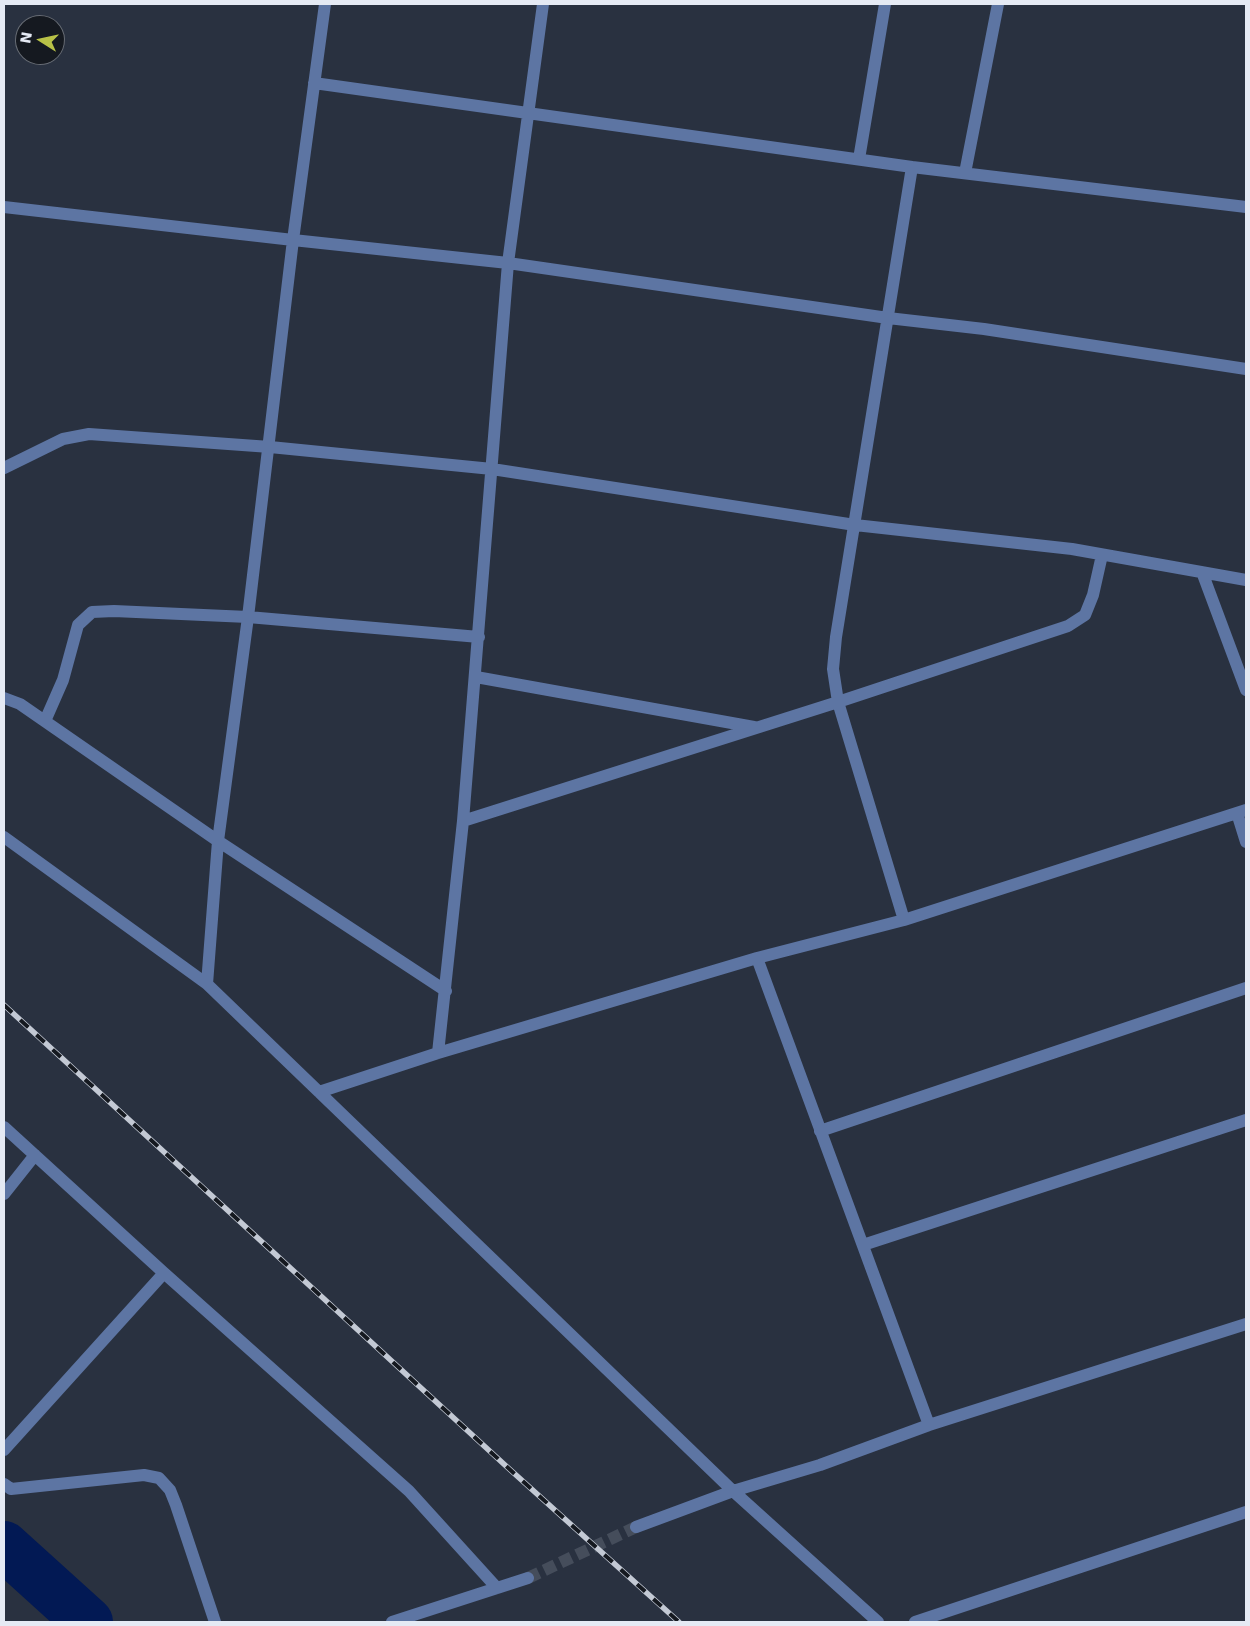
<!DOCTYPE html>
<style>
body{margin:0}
#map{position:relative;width:1250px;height:1626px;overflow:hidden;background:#293140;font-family:"DejaVu Sans",sans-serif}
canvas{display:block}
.frame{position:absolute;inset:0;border:5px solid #e5eaf4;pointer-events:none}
.north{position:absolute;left:15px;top:15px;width:50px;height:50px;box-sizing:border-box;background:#151920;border:1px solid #686d75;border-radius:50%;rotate:280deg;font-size:14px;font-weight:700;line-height:20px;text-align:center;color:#e5eaf4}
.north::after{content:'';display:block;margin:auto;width:18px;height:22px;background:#b8c147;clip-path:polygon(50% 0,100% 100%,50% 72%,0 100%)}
</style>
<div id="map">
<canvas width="1250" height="1626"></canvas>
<div class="frame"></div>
<div class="north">N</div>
</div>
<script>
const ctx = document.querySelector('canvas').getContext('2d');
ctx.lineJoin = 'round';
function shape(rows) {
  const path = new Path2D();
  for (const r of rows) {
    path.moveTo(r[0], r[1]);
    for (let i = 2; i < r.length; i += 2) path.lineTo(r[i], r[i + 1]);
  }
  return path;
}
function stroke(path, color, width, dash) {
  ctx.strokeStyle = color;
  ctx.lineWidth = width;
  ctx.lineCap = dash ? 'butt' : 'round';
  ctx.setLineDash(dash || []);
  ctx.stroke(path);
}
const river = shape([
 [4,1546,88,1622]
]);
const minorTunnel = shape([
 [528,1578,636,1527]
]);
const minor = shape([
 [314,83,912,167,1246,207],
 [859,159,885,4],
 [965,173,998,4],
 [4,207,293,240,325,4],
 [4,468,63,439,89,434,270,447,492,469,855,525,1072,549,1246,580],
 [1202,572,1246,690],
 [476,677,754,727],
 [4,698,20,704,218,841,446,991],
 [45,721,63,680,78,625,92,612,114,611,248,617,479,637],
 [1237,813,1246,842],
 [463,821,838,702,1068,626,1085,615,1093,595,1102,555],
 [4,837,207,984,733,1491,878,1622],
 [904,920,838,702,833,669,836,637,912,167],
 [757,958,929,1425],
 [207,984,218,841,248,617,293,240,508,263,888,318,984,329,1246,369],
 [438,1053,463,821,508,263,543,4],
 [319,1092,438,1053,757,958,904,920,1246,810],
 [4,1127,164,1273,409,1491,497,1588],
 [820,1131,1246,988],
 [4,1194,35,1155],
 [863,1245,1246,1120],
 [4,1450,164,1273],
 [4,1484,11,1489,144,1475,159,1478,170,1490,176,1505,215,1622],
 [636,1527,733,1491,820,1465,929,1425,1246,1324],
 [392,1622,528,1578],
 [915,1622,1246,1512]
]);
const rail = shape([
 [4,1005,506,1466,679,1622]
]);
stroke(river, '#021954', 50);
stroke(minorTunnel, '#454d5b', 12, [12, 6]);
stroke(minor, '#5d75a3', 12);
stroke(rail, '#c3c9d4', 5.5);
stroke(rail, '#151920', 4, [11]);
</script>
